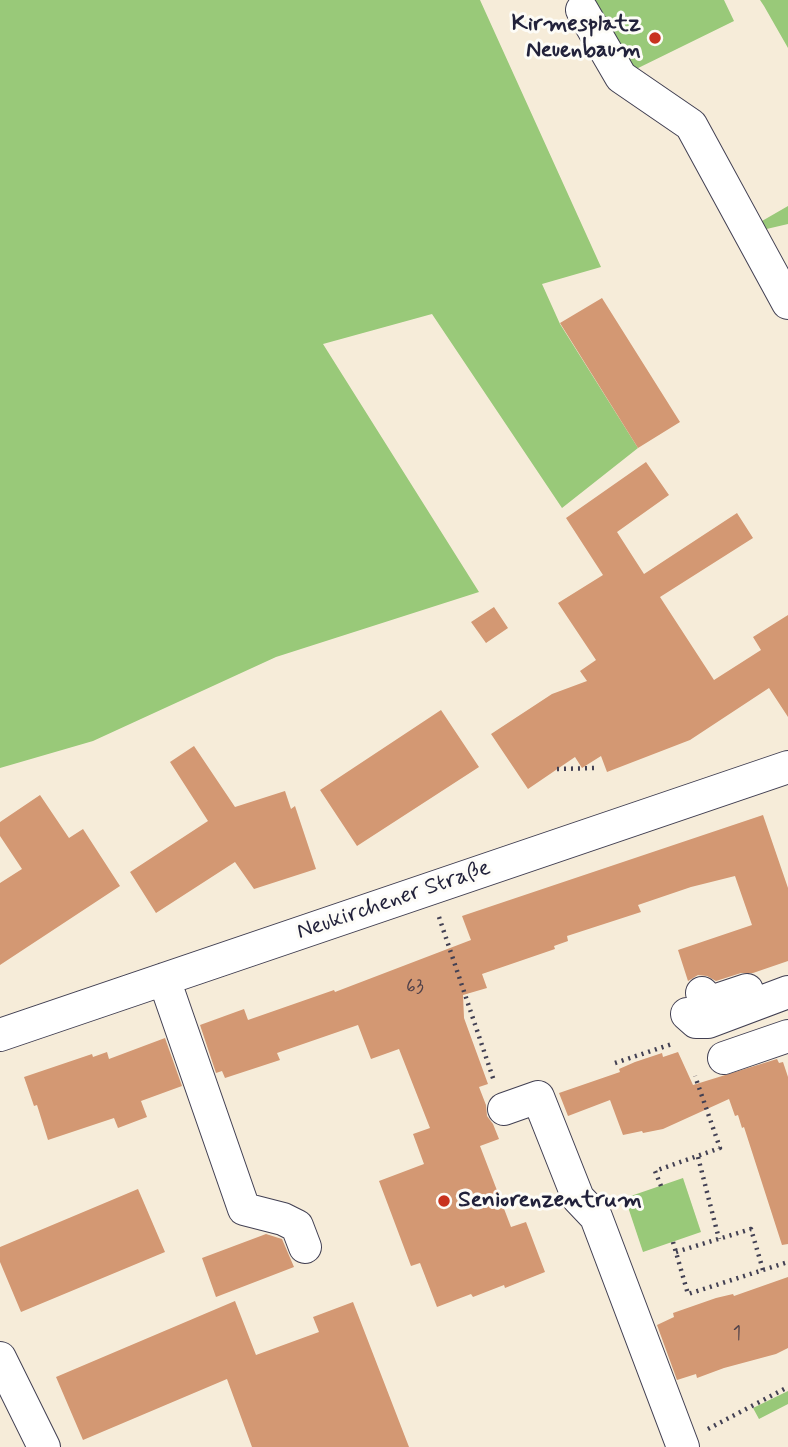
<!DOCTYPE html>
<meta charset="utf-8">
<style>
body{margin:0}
canvas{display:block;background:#f6ecd9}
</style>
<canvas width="788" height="1447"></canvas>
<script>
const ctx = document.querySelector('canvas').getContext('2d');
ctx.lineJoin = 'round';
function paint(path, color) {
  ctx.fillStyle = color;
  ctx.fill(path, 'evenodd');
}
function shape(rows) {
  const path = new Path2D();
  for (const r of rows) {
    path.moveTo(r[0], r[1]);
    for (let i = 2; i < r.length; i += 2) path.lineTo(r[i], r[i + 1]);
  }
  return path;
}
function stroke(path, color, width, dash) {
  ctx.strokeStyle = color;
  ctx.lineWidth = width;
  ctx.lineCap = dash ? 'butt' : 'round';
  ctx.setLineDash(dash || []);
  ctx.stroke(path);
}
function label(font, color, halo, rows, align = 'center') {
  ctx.font = font + ' Mynerve,sans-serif';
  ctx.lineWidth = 6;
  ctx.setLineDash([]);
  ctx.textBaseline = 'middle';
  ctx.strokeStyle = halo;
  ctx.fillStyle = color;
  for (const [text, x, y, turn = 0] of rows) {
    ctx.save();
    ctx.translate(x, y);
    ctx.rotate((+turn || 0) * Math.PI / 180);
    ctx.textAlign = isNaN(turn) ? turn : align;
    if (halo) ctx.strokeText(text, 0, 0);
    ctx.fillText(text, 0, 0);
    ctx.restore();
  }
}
const green = shape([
 [0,0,480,0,601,267,542,284,560,324,638,448,562,508,432,314,323,344,479,592,276,657,93,741,0,768],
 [591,0,724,0,734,21,628,73],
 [760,0,788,0,788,48,764,6],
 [788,206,788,224,758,231,762,221],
 [683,1178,701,1232,643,1252,625,1198],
 [788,1391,788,1404,759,1419,753,1408]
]);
const building = shape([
 [602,298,680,422,638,448,560,323],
 [646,462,669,495,617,532,644,574,737,513,753,538,660,597,714,680,761,650,753,637,788,615,788,717,769,688,690,740,607,772,601,756,582,768,575,757,528,789,491,734,552,694,587,681,580,671,596,660,558,603,603,575,566,518],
 [494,607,508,628,486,643,471,622],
 [441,710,479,767,357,846,320,790],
 [194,746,235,807,285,791,291,809,295,806,316,869,254,889,235,862,156,913,130,872,208,821,170,762],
 [40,795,69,838,83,829,120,886,0,965,0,883,22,869,0,836,0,822],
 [763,815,788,888,788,961,753,973,741,973,716,981,707,976,698,975,688,981,678,950,752,925,735,876,691,887,638,905,641,912,567,936,568,941,554,946,555,949,482,974,487,988,463,995,464,1018,488,1084,479,1087,486,1105,487,1116,493,1124,499,1139,480,1146,511,1227,526,1222,545,1272,505,1288,504,1285,473,1297,471,1294,437,1307,420,1263,411,1266,379,1181,424,1164,413,1134,430,1128,399,1049,371,1059,358,1025,277,1053,280,1060,225,1078,222,1071,216,1073,200,1025,244,1009,248,1020,334,990,335,992,471,940,462,916],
 [165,1038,182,1086,141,1101,147,1117,118,1128,114,1118,48,1140,37,1105,34,1106,24,1077,92,1054,93,1057,107,1052,109,1059],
 [678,1052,693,1085,777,1059,779,1063,783,1062,788,1077,788,1244,782,1245,744,1127,742,1128,738,1115,735,1116,729,1099,663,1129,643,1133,642,1131,623,1135,610,1100,568,1116,559,1093,620,1072,619,1069,635,1062,662,1053,663,1057],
 [138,1189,165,1252,21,1312,0,1262,0,1247],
 [266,1234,282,1239,294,1267,216,1297,202,1258],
 [788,1277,788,1348,776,1354,724,1368,697,1378,696,1374,677,1380,657,1325,674,1317,673,1313,716,1298,733,1294,734,1296],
 [235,1301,256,1355,319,1332,313,1317,353,1302,409,1447,252,1447,227,1379,83,1440,56,1377]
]);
const path = shape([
 [557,769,595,768],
 [439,917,494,1081],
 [615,1063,672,1044],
 [698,1157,719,1239],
 [661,1186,655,1171,720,1148,695,1076],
 [673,1242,688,1294,788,1262],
 [676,1252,751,1229,763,1270],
 [708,1429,788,1387]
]);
const minor = shape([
 [582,10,621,77,691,125,788,303],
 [164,979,244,1209,283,1219,297,1226,305,1247],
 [702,993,711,1002,747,990],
 [687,1014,696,1022,708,1022,788,992],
 [0,1035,788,767],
 [724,1058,788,1036],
 [504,1109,538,1097,578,1198,596,1217,683,1447],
 [0,1358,44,1447]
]);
const markers = [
 [655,38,7,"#c8321e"],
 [444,1201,7,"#c8321e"]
];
const numberNames = [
 ["63",415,988],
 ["1",737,1335]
];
const poiNames = [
 ["Kirmesplatz",641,25],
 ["Neuenbaum",641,51],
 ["Seniorenzentrum",458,1201,"left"]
];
const streetNames = [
 ["Neukirchener Straße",394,901,-19]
];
paint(green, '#99c979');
paint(building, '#d39873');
stroke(minor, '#424053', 34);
stroke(path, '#424053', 4.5, [2, 5]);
stroke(minor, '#fff', 32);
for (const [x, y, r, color] of markers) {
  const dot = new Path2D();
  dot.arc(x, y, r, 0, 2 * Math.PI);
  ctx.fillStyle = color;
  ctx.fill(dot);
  stroke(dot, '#fdfcf7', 2.5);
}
label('19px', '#4e4049', null, numberNames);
label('bold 23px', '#22223b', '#fdfcf7', poiNames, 'right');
label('23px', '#22223b', '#fdfcf7', streetNames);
</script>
